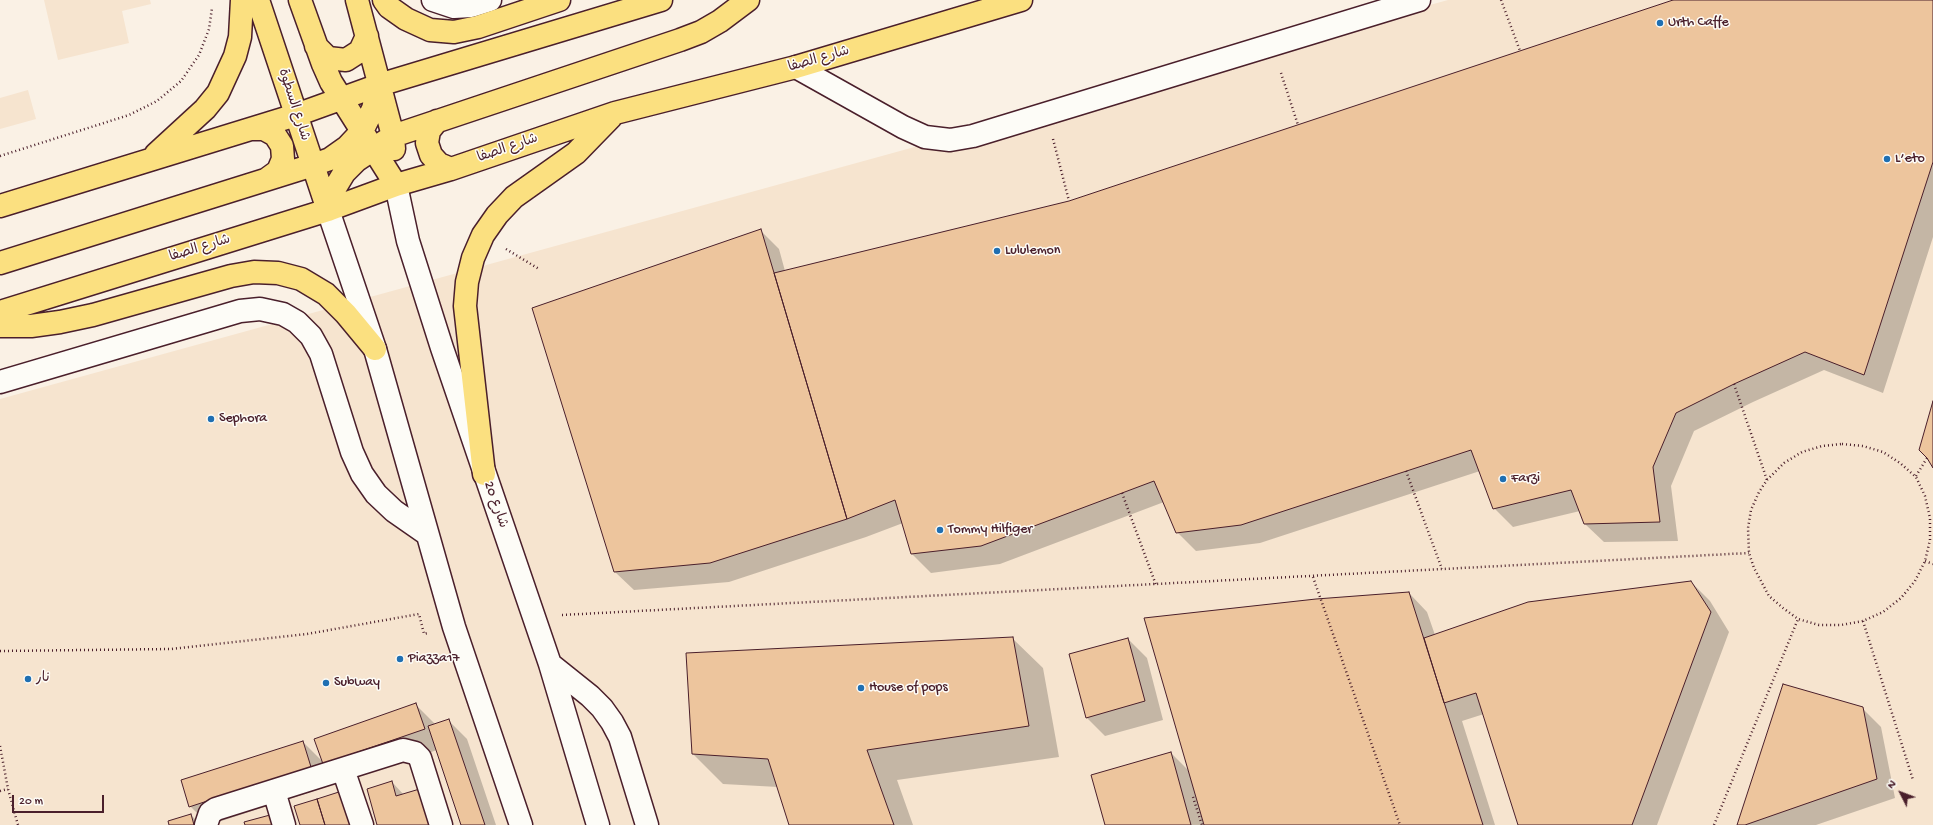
<!DOCTYPE html>
<meta charset="utf-8">
<style>
body{margin:0}
#map{position:relative;width:1933px;height:825px;overflow:hidden;background:#faf1e5;font-family:"Gochi Hand",sans-serif}
canvas{display:block}
.north{position:absolute;left:1881px;top:773px;width:40px;height:40px;-webkit-text-stroke:3px #fdfcf7;paint-order:stroke;rotate:312deg;font-size:11px;font-weight:700;line-height:16px;text-align:center;color:#4a1f2b}
.north::after{content:'';display:block;margin:auto;width:14px;height:18px;background:#4a1f2b;clip-path:polygon(50% 0,100% 100%,50% 72%,0 100%)}
.scale{position:absolute;left:12px;top:795px;width:92px;height:18px;box-sizing:border-box;border:2px solid #4a1f2b;border-top:0;padding-left:5px;font-size:12px;line-height:14px;white-space:nowrap;color:#4a1f2b;-webkit-text-stroke:3px #fdfcf7;paint-order:stroke}
</style>
<div id="map">
<canvas width="1933" height="825"></canvas>
<div class="north">N</div>
<div class="scale">20 m</div>
</div>
<script>
const ctx = document.querySelector('canvas').getContext('2d');
ctx.lineJoin = 'round';
function paint(path, color) {
  ctx.fillStyle = color;
  ctx.fill(path, 'evenodd');
}
function shape(rows) {
  const path = new Path2D();
  for (const r of rows) {
    path.moveTo(r[0], r[1]);
    for (let i = 2; i < r.length; i += 2) path.lineTo(r[i], r[i + 1]);
  }
  return path;
}
function stroke(path, color, width, dash) {
  ctx.strokeStyle = color;
  ctx.lineWidth = width;
  ctx.lineCap = dash ? 'butt' : 'round';
  ctx.setLineDash(dash || []);
  ctx.stroke(path);
}
function label(font, color, halo, rows, align = 'center') {
  ctx.font = font + ' "Gochi Hand","Playpen Sans Arabic",sans-serif';
  ctx.lineWidth = 3;
  ctx.setLineDash([]);
  ctx.textBaseline = 'middle';
  ctx.strokeStyle = halo;
  ctx.fillStyle = color;
  for (const [text, x, y, turn = 0] of rows) {
    ctx.save();
    ctx.translate(x, y);
    ctx.rotate((+turn || 0) * Math.PI / 180);
    ctx.textAlign = isNaN(turn) ? turn : align;
    if (halo) ctx.strokeText(text, 0, 0);
    ctx.fillText(text, 0, 0);
    ctx.restore();
  }
}
const built = shape([
 [44,0,150,0,151,4,122,11,129,43,58,60],
 [1448,0,1933,0,1933,825,0,825,0,399],
 [28,90,36,119,0,129,0,98]
]);
const shadow = shape([
 [1676,0,1933,0,1933,237,1883,393,1824,370,1753,402,1694,431,1671,486,1678,541,1604,542,1585,524,1580,511,1513,527,1494,508,1480,471,1260,543,1196,551,1177,532,1164,502,1000,564,931,573,912,554,903,523,866,537,729,582,634,590,615,572,760,230,779,249,785,271,1070,202],
 [1691,582,1710,601,1729,632,1657,825,1519,825,1484,714,1462,721,1495,825,1106,825,1171,753,1190,772,1409,593,1427,612,1435,635],
 [1012,638,1043,668,1059,757,897,780,913,825,790,825,778,787,723,784,693,754],
 [1128,639,1147,658,1163,720,1105,736,1086,717],
 [416,705,435,724,448,720,467,739,496,825,462,825,437,750,343,782,322,762,329,786,209,825,190,806,303,742,324,763],
 [1862,708,1881,727,1895,798,1816,825,1738,825],
 [392,782,404,795,378,825],
 [191,815,201,825,170,825]
]);
const building = shape([
 [1673,0,1933,0,1933,162,1864,375,1805,352,1734,384,1676,413,1653,467,1660,522,1584,524,1571,490,1493,509,1471,450,1241,525,1176,533,1154,481,981,546,911,554,895,500,847,519,774,273,1069,201,1673,0],
 [761,229,847,519,710,563,614,572,532,308,761,229],
 [1933,401,1933,468,1927,458,1919,450,1933,401],
 [1691,581,1711,612,1632,825,1518,825,1476,693,1444,703,1424,638,1528,602,1691,581],
 [1409,592,1483,825,1204,825,1144,618,1316,599,1409,592],
 [1013,637,1029,726,867,750,894,825,789,825,768,759,692,754,686,653,1013,637],
 [1128,638,1145,701,1086,718,1069,654,1128,638],
 [1783,684,1863,707,1877,779,1745,825,1737,825,1783,684],
 [416,703,425,729,323,764,314,739,416,703],
 [449,719,485,825,461,825,428,726,449,719],
 [303,741,311,767,189,807,181,780,303,741],
 [1171,752,1191,825,1105,825,1091,775,1171,752],
 [392,781,396,796,423,788,434,825,377,825,367,789,392,781],
 [342,791,352,825,325,825,317,799,342,791],
 [317,799,325,825,300,825,294,806,317,799],
 [191,814,194,825,169,825,168,821,191,814],
 [270,815,273,825,245,825,244,822,270,815]
]);
const path = shape([
 [1501,0,1520,51],
 [1281,73,1298,125],
 [1053,139,1069,201],
 [0,156,129,115,157,101,181,81,199,55,209,29,212,8],
 [506,249,539,269],
 [1734,384,1767,480],
 [1842,444,1863,446,1883,452,1900,463,1916,477,1925,496,1930,518,1930,540,1925,561,1915,581,1901,598,1883,612,1863,621,1841,625,1819,625,1798,619,1783,608,1769,596,1754,568,1749,553,1748,528,1751,510,1759,492,1767,480,1784,463,1802,452,1822,446,1842,444],
 [1406,471,1442,569],
 [1916,476,1927,458],
 [1122,493,1156,585],
 [1925,561,1933,564],
 [1313,577,1400,825],
 [562,615,1749,553],
 [1863,621,1913,780],
 [0,651,171,649,307,634,419,614,424,634,428,633],
 [0,746,8,789,18,825],
 [0,791,8,789],
 [1193,797,1202,825],
 [1714,825,1798,619]
]);
const minor = shape([
 [433,0,454,7,471,6,490,0],
 [796,67,903,127,925,137,950,140,973,136,1419,0],
 [396,185,408,241,442,348,550,664,598,825],
 [328,210,375,349,454,627,521,825],
 [0,382,240,311,260,309,283,314,297,322,311,336,321,354,352,452,362,474,376,494,394,511,427,534],
 [550,664,590,696,602,708,612,722,620,737,647,825],
 [343,769,362,825],
 [274,791,284,825],
 [206,825,210,813,216,809,403,750,415,753,420,758,441,825]
]);
const major = shape([
 [258,0,328,210],
 [300,0,323,64,331,82,396,185],
 [357,0,393,136,394,149],
 [384,0,389,7,406,19,430,30,454,32,478,27,559,0],
 [316,46,328,58,346,60,360,51,367,36],
 [437,121,429,131,427,143,431,155,439,164,451,169],
 [251,129,264,129,275,135,282,146,283,159,278,171,267,179],
 [156,154,205,109,218,93,235,56,240,37,242,0],
 [0,206,296,115,379,85,661,0],
 [328,210,335,188,344,173,357,160,393,136,680,40,701,32,720,21,748,0],
 [0,263,313,165,330,159,347,147,362,131,373,109,379,85],
 [0,312,328,210,396,185,451,169,615,113,796,67,1021,0],
 [0,326,31,326,60,322,93,315,231,276,254,272,278,273,301,279,326,294,346,314,375,349],
 [484,474,465,306,467,282,473,258,483,235,497,215,514,197,576,153,611,117]
]);
const markers = [
 [1660,23,4,"#1f6fb2"],
 [1887,159,4,"#1f6fb2"],
 [997,251,4,"#1f6fb2"],
 [211,419,4,"#1f6fb2"],
 [1503,479,4,"#1f6fb2"],
 [940,530,4,"#1f6fb2"],
 [400,659,4,"#1f6fb2"],
 [28,679,4,"#1f6fb2"],
 [326,683,4,"#1f6fb2"],
 [861,688,4,"#1f6fb2"]
];
const poiNames = [
 ["Urth Caffe",1668,23],
 ["L’eto",1895,159],
 ["Lululemon",1005,251],
 ["Sephora",219,419],
 ["Farzi",1511,479],
 ["Tommy Hilfiger",948,530],
 ["Piazza17",408,659],
 ["نار",36,679],
 ["Subway",334,683],
 ["House of pops",869,688]
];
const streetNames = [
 ["شارع الصفا",819,60,-16],
 ["شارع السطوة",293,105,72],
 ["شارع الصفا",508,149,-19],
 ["شارع الصفا",200,249,-17],
 ["شارع 20",495,505,71]
];
paint(built, '#f6e4cf');
paint(shadow, '#0003');
paint(building, '#edc59d');
stroke(building, '#4a1f2b', 1);
stroke(minor, '#4a1f2b', 25);
stroke(major, '#4a1f2b', 25);
stroke(path, '#4a1f2b', 2.5, [1, 3]);
stroke(minor, '#fdfcf7', 22);
stroke(major, '#fbe080', 22);
for (const [x, y, r, color] of markers) {
  const dot = new Path2D();
  dot.arc(x, y, r, 0, 2 * Math.PI);
  ctx.fillStyle = color;
  ctx.fill(dot);
  stroke(dot, '#fdfcf7', 1.5);
}
label('14px', '#4a1f2b', '#fdfcf7', poiNames, 'left');
label('14px', '#4a1f2b', '#fdfcf7', streetNames);
</script>
